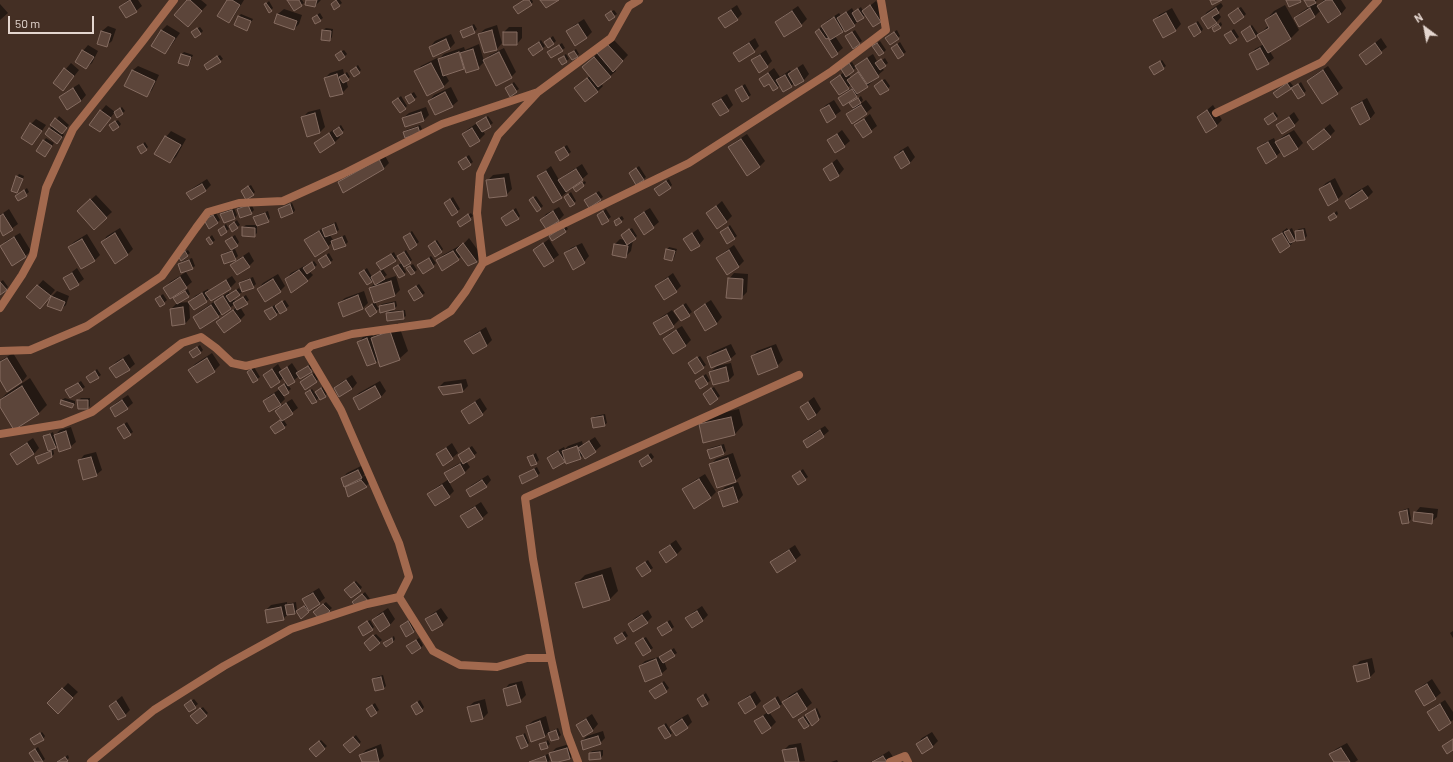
<!DOCTYPE html>
<style>
body{margin:0}
#map{position:relative;width:1453px;height:762px;overflow:hidden;background:#442f24;font-family:Barlow,sans-serif}
canvas{display:block}
.north{position:absolute;left:1405px;top:8px;width:40px;height:40px;-webkit-text-stroke:3px #442f24;paint-order:stroke;rotate:328deg;font-size:11px;font-weight:700;line-height:16px;text-align:center;color:#e4d6cf}
.north::after{content:'';display:block;margin:auto;width:14px;height:18px;background:#e4d6cf;clip-path:polygon(50% 0,100% 100%,50% 72%,0 100%)}
.scale{position:absolute;left:8px;top:16px;width:86px;height:18px;box-sizing:border-box;border:2px solid #e4d6cf;border-top:0;padding-left:5px;font-size:12px;line-height:14px;white-space:nowrap;color:#e4d6cf;-webkit-text-stroke:3px #442f24;paint-order:stroke}
</style>
<div id="map">
<canvas width="1453" height="762"></canvas>
<div class="north">N</div>
<div class="scale">50 m</div>
</div>
<script>
const ctx = document.querySelector('canvas').getContext('2d');
ctx.lineJoin = 'round';
function paint(path, color) {
  ctx.fillStyle = color;
  ctx.fill(path, 'evenodd');
}
function shape(rows) {
  const path = new Path2D();
  for (const r of rows) {
    path.moveTo(r[0], r[1]);
    for (let i = 2; i < r.length; i += 2) path.lineTo(r[i], r[i + 1]);
  }
  return path;
}
function stroke(path, color, width, dash) {
  ctx.strokeStyle = color;
  ctx.lineWidth = width;
  ctx.lineCap = dash ? 'butt' : 'round';
  ctx.setLineDash(dash || []);
  ctx.stroke(path);
}
const shadow = shape([
 [128,0,138,0,142,6,136,11,127,17,120,7],
 [188,0,201,0,207,5,193,20],
 [228,0,244,0,234,16,229,21],
 [288,0,302,0,304,3,294,9],
 [307,0,321,0,315,6],
 [337,0,340,0,342,3,335,8,334,1],
 [524,0,532,0,533,2,531,4,514,7],
 [1305,0,1317,0,1315,2,1318,6,1324,0,1341,0,1346,8,1341,14,1321,10,1315,16,1299,25,1295,18,1300,13,1309,7],
 [269,1,273,8,271,10,265,5],
 [876,1,886,15,880,21,866,14,854,25,845,29,835,36,843,48,837,53,816,32,828,20,839,13,841,16,852,8,854,12,861,7,863,11],
 [1221,3,1223,6,1218,12,1221,17,1216,23,1202,18,1207,12],
 [0,4,8,13,0,20],
 [737,5,742,14,737,19,719,18,725,13],
 [1285,5,1299,30,1291,38,1269,50,1274,58,1268,63,1250,55,1255,49,1264,44,1258,34,1248,41,1242,32,1252,25,1259,35,1269,25,1266,20,1274,11],
 [798,6,807,19,801,25,785,36,776,22,782,17],
 [1241,7,1246,14,1243,17,1232,12],
 [1172,8,1181,24,1176,30,1163,37,1154,21,1159,15],
 [284,9,302,15,299,24,294,29,275,22,278,14],
 [614,10,617,14,614,16,609,13],
 [320,13,323,18,316,23,315,16],
 [241,14,253,19,247,29,238,17],
 [584,19,592,32,586,38,568,31,573,26],
 [1198,21,1203,29,1201,32,1189,27],
 [1221,22,1222,25,1220,27,1215,26],
 [474,24,477,29,474,32,461,31],
 [167,25,180,33,170,47,165,53,153,45,162,30],
 [497,25,502,43,497,49,479,34,485,29],
 [108,26,116,29,112,41,106,46,98,43,102,31],
 [200,27,203,31,200,34,195,30],
 [509,27,522,27,522,38,517,44,504,32],
 [326,28,333,29,332,37,330,40,323,30],
 [1234,29,1239,37,1236,39,1228,33],
 [855,30,862,41,854,47,849,34],
 [897,30,900,36,898,38,889,35],
 [451,34,455,43,450,48,430,47,435,41],
 [553,36,556,41,554,43,548,40],
 [755,38,759,46,754,51,734,53,740,48],
 [1381,38,1387,47,1366,63,1360,55],
 [613,39,628,55,615,69,616,71,601,84,603,86,597,92,581,83,590,76,583,67],
 [541,40,545,46,543,48,529,49],
 [880,41,886,50,883,53,876,44],
 [900,42,906,52,903,54,894,46],
 [562,43,565,48,562,50,551,50],
 [479,44,484,61,490,55,504,48,516,72,511,77,485,61,478,68,465,67,445,74,449,81,444,86,428,94,416,72,421,66,437,58,438,60,444,54,464,47,465,50],
 [88,45,98,51,92,63,86,68,83,51],
 [576,49,579,54,577,56,569,54],
 [344,50,347,54,344,57,339,53],
 [766,50,772,61,767,66,752,61,758,55],
 [184,52,193,55,190,62,188,65,182,54],
 [566,54,569,59,562,64,559,59],
 [873,54,878,63,885,58,888,63,882,68,884,70,872,80,873,81,856,96,839,98,853,87,851,85,839,94,832,82,844,72,844,67,852,62,855,67,862,61],
 [857,67,860,71,851,78,848,74],
 [220,55,223,59,220,61,207,63],
 [1162,60,1166,66,1163,68,1151,67],
 [71,63,79,70,68,84,54,83],
 [803,64,809,74,804,80,796,85,795,83,783,91,780,85,774,90,769,83,760,79,774,68,780,77,790,70,791,72],
 [358,65,361,70,359,72,351,71],
 [138,66,159,75,152,90,147,95,132,71],
 [1328,66,1343,88,1337,93,1308,81,1313,76],
 [343,69,344,74,347,72,350,77,346,80,348,87,342,93,325,78,330,73],
 [885,79,890,86,888,89,878,83],
 [514,82,519,89,516,91,506,88],
 [1290,82,1294,87,1301,82,1306,91,1298,98,1291,87,1274,93],
 [79,84,86,95,81,101,60,97,66,92],
 [745,84,751,95,742,101,739,88],
 [451,87,458,101,452,106,429,101,434,95],
 [414,92,417,97,414,99,409,95],
 [727,94,733,105,728,110,713,104,719,99],
 [401,96,407,106,405,108,396,100],
 [861,96,863,100,860,104,866,100,872,108,866,113,847,114,854,108,851,104],
 [1367,98,1375,113,1370,119,1360,124,1352,108,1358,103],
 [834,100,841,111,827,121,821,110,826,105],
 [106,105,115,112,122,107,125,111,118,117,115,112,100,131,101,111],
 [1213,105,1222,120,1217,125,1206,131,1198,117],
 [426,107,429,115,424,120,403,118,409,113],
 [320,109,325,127,320,132,302,118,308,112],
 [1275,112,1278,116,1276,119,1267,117],
 [1294,112,1299,120,1294,125,1277,126],
 [870,114,877,126,863,137,856,125],
 [59,116,69,125,62,133,64,135,60,140,46,134],
 [488,116,493,123,483,131,485,134,479,140,470,146,463,134,468,129],
 [36,119,46,125,37,138,32,144,31,124],
 [118,120,121,124,119,127,113,123],
 [1330,124,1335,131,1330,136,1308,142],
 [341,125,344,130,338,134,340,137,335,142,320,151,315,143,321,138],
 [420,125,422,129,419,132,404,133,406,130],
 [842,130,850,141,844,146,829,140],
 [1294,130,1303,143,1298,148,1285,156,1282,151,1276,156,1259,149,1264,143,1274,138,1276,143,1282,137],
 [171,131,186,139,176,157,170,162,166,137],
 [747,134,765,161,759,167,730,147,735,142],
 [46,138,54,143,47,153,37,150],
 [145,142,148,147,146,149,138,148],
 [567,145,571,152,561,160,559,150],
 [908,146,915,157,910,163,895,157,900,151],
 [384,154,389,163,384,168,339,182,345,177],
 [469,155,473,162,463,169,459,162],
 [837,159,844,169,839,175,831,180,824,169],
 [582,164,588,174,561,197,538,176,551,166,559,180,565,175],
 [639,166,646,177,643,180,630,173],
 [509,173,512,189,506,195,487,181,493,175],
 [19,174,24,176,19,189,17,192,17,177],
 [1335,178,1343,194,1338,199,1328,204,1320,189,1326,183],
 [207,179,211,185,206,190,191,199,188,193,193,188],
 [669,179,672,185,670,187,655,189],
 [585,181,586,183,576,190,577,186],
 [251,185,255,192,253,194,244,189],
 [1368,185,1373,192,1367,198,1346,201,1351,195],
 [27,188,29,192,19,200,16,196],
 [599,191,603,197,600,199,588,198],
 [571,192,576,201,574,203,565,197],
 [96,195,112,212,94,228,84,206],
 [536,196,543,206,540,209,533,198],
 [453,197,460,209,452,215,445,203],
 [722,201,732,216,726,222,708,213],
 [251,203,254,210,251,213,238,209,240,207],
 [292,203,295,210,293,213,279,209,282,207],
 [559,207,564,215,559,220,546,228,541,220,546,214],
 [234,208,237,215,235,218,224,222,221,214,224,212],
 [516,208,520,216,518,218,502,218],
 [650,208,659,222,653,227,635,219,640,214],
 [9,209,18,224,4,234,0,228,0,215],
 [606,209,611,217,603,223,598,215],
 [268,211,270,218,268,221,255,217,257,215],
 [1337,211,1338,214,1336,216,1329,217],
 [216,213,220,220,218,222,208,218],
 [471,213,473,216,460,225,458,222],
 [622,216,624,219,621,221,617,219],
 [237,220,240,225,233,230,230,226],
 [336,222,339,230,330,235,333,240,345,235,348,242,345,245,332,243,315,256,306,241,311,235,325,227],
 [226,224,229,229,222,234,219,230],
 [246,225,257,225,257,233,254,236,243,227],
 [730,225,737,236,728,243,723,230],
 [566,226,568,229,553,240],
 [120,228,133,249,128,254,115,262,102,242,107,236],
 [632,228,637,236,633,240,631,251,626,256,615,244,620,239,625,240,624,233],
 [1287,228,1288,230,1292,228,1296,238,1290,246,1273,239],
 [1305,228,1307,236,1304,239,1296,231,1299,229],
 [698,229,704,239,699,245,684,239],
 [412,231,419,242,411,248,406,235],
 [20,233,31,251,25,256,12,264,1,246,6,241],
 [87,234,100,255,95,260,82,268,69,247,74,242],
 [212,235,215,240,211,244,208,239],
 [235,235,239,242,237,245,229,239],
 [469,238,482,256,477,261,468,265,462,256,443,269,437,261,443,255,459,246,460,248],
 [549,239,559,255,544,266,534,250],
 [437,240,443,249,441,252,429,246],
 [582,243,589,256,584,262,565,253,571,248],
 [734,245,744,261,739,266,727,273,717,258,723,253],
 [669,247,677,249,674,258,672,260,667,250],
 [235,249,238,256,235,259,222,255,224,253],
 [188,250,190,253,181,260,181,254],
 [406,250,412,260,403,267,406,272,404,274,396,266,402,263,399,257,382,268,387,275,379,281,396,276,400,290,395,295,374,301,370,288,375,283,373,280,371,282,363,271,367,268,372,277,382,270,378,263,380,261,394,252,397,258],
 [249,252,254,261,249,266,232,265,237,260],
 [329,253,333,260,324,267,322,258],
 [431,256,436,263,433,266,421,263],
 [192,258,195,266,192,268,179,265,181,262],
 [314,261,317,265,309,271,313,275,307,281,286,279,291,273],
 [413,264,417,270,414,272,407,268],
 [77,268,84,279,71,289,64,278],
 [186,272,192,282,186,287,165,288,170,282],
 [673,273,681,286,676,291,656,286,662,281],
 [734,273,748,274,747,292,741,298,729,279],
 [278,274,285,286,280,291,258,289,263,283],
 [232,276,236,282,230,288,211,300,210,298,194,309,190,302,195,296,208,289,209,291],
 [253,277,256,284,253,287,240,283,242,281],
 [3,280,8,287,0,294,0,282],
 [43,280,55,290,45,302,28,297],
 [419,284,425,293,422,295,409,291],
 [239,288,242,292,233,298,236,302,246,295,249,300,240,307,245,315,240,320,217,322,237,307,235,304,218,316,194,317,199,312,221,297,229,292,230,294],
 [188,289,190,294,188,296,177,296],
 [57,291,69,296,66,305,60,310,48,305,52,296],
 [364,291,368,303,363,308,344,315,339,303,345,298],
 [163,294,167,300,160,306,159,297],
 [285,300,289,306,280,313,279,312,276,314,268,309,275,305,275,307],
 [711,300,722,317,717,323,706,330,695,312,700,307],
 [396,301,397,306,395,308,381,312,380,308,370,315,366,309,375,302,378,308,382,304],
 [189,302,190,318,185,324,171,309,177,303],
 [686,303,692,312,681,320,678,308],
 [405,310,406,316,403,318,387,313,390,311],
 [672,310,679,320,673,326,661,334,654,323,660,318],
 [398,323,408,351,399,359,379,359,376,362,367,365,358,343,363,337,372,334,373,337,380,330],
 [682,326,691,340,686,345,664,339,670,333],
 [486,327,492,340,486,346,466,341,471,336],
 [731,344,736,354,730,359,708,357,713,352],
 [776,344,783,360,777,366,752,356,757,351],
 [200,345,203,350,200,353,193,350],
 [13,353,27,376,22,382,0,378,0,361],
 [212,353,220,365,214,371,197,382,190,370,195,364],
 [129,354,135,364,129,369,111,368,116,362],
 [700,356,706,365,703,367,692,361],
 [292,363,298,372,311,364,313,368,299,376,288,385,291,389,283,395,285,399,280,404,264,401,269,396,280,389,280,388,286,383,283,378,272,387,264,375,278,364,282,371],
 [731,363,734,375,729,380,710,372,717,366],
 [254,367,260,377,254,381,250,370],
 [97,369,101,375,98,377,87,377],
 [314,373,318,379,316,382,301,382],
 [706,374,710,381,700,387,696,381],
 [352,375,357,383,352,389,340,396,335,388,340,383],
 [30,378,47,405,39,413,15,429,0,405,0,400,6,394],
 [466,379,468,386,463,391,444,394,439,387,444,382],
 [81,381,85,387,82,389,69,388],
 [380,381,386,391,381,397,360,408,354,398,359,393],
 [324,386,328,393,320,399,319,397,316,401,309,391,312,389,315,393],
 [714,387,720,396,710,404,706,392],
 [128,395,133,403,127,408,111,408,116,403],
 [814,397,821,409,816,415,801,407],
 [65,398,75,401,75,404,72,407,62,400],
 [81,398,90,398,90,406,88,408,78,401],
 [480,398,487,409,482,414,462,411,468,406],
 [292,399,298,408,283,419,287,425,284,427,271,427,282,419,276,411,282,405],
 [739,409,743,425,735,434,704,441,700,425,708,416],
 [605,414,607,423,604,425,592,419,595,416],
 [127,422,133,432,130,434,121,426],
 [825,426,829,431,823,436,804,441,810,435],
 [71,427,76,442,70,447,58,445,53,448,54,454,52,456,39,463,36,457,39,455,49,451,44,437,53,432,54,436,60,430],
 [595,437,601,446,595,451,585,457,583,455,580,458,565,460,564,461,548,459,553,453,564,447,565,449,568,446,582,441,583,445],
 [33,438,39,448,34,454,11,454,17,449],
 [452,443,458,453,452,458,437,454],
 [724,444,726,451,724,453,710,458,708,451,710,448],
 [472,446,477,453,466,461,470,467,465,472,449,482,454,491,449,496,428,494,434,489,449,479,445,474,451,468,463,461,459,455],
 [96,452,102,470,96,475,79,461,84,455],
 [536,453,539,460,536,463,529,457],
 [651,453,654,457,651,460,640,461],
 [733,453,741,476,735,481,711,464,716,459],
 [363,465,367,472,362,477,366,475,371,481,366,486,349,495,342,478,347,473],
 [537,467,540,473,537,476,520,476],
 [803,469,808,477,798,483,794,476],
 [705,474,716,492,711,497,694,507,683,490,689,484],
 [488,475,491,480,486,486,467,490,472,485],
 [738,482,743,495,738,501,719,493,725,487],
 [481,502,488,513,482,518,462,516,467,511],
 [1420,507,1438,509,1437,517,1431,522,1415,513],
 [1409,508,1411,519,1409,522,1403,523,1400,512,1403,510],
 [676,540,682,549,676,555,660,552,666,547],
 [795,545,801,555,795,560,777,571,771,562,777,557],
 [648,560,653,568,650,570,637,568],
 [611,567,618,591,610,599,576,584,585,575],
 [356,581,362,587,360,590,346,590],
 [319,588,325,598,301,617,297,611,295,613,288,614,283,619,268,621,266,610,271,605,287,602,287,604,296,602,297,611,307,605,304,600,309,594],
 [365,592,370,599,368,601,354,602],
 [326,602,332,608,321,618,317,609],
 [702,606,708,615,702,621,687,618,692,613],
 [388,608,395,619,390,625,373,620,379,614],
 [441,608,448,618,442,624,426,619,432,614],
 [648,610,652,617,647,622,629,624,635,618],
 [370,620,374,627,372,629,359,627],
 [410,620,416,629,413,631,403,624],
 [670,620,674,627,671,629,661,626],
 [625,631,628,636,625,638,617,636],
 [1453,631,1453,638,1450,633],
 [376,634,382,640,371,650,365,643],
 [394,636,395,639,393,642,384,643],
 [646,637,653,648,643,655,639,641],
 [419,638,423,645,421,648,410,644],
 [674,648,677,653,664,661,667,669,661,674,640,666,645,661,662,656],
 [1372,658,1375,672,1370,677,1354,667,1360,661],
 [383,675,386,686,384,688,376,690,373,680,376,677],
 [1432,679,1441,693,1435,698,1416,691,1422,686],
 [522,681,526,695,520,701,504,690,509,684],
 [664,681,669,688,666,691,651,691],
 [68,683,78,692,58,712,49,703],
 [802,688,812,703,806,708,783,702,789,696],
 [755,691,761,701,756,706,745,713,739,703,745,698],
 [706,693,710,700,703,706,698,699],
 [122,696,130,710,125,715,110,706],
 [778,696,782,704,769,712,776,722,770,728,755,721,768,712,764,706],
 [194,699,198,704,189,711,188,703],
 [485,699,488,713,483,718,472,721,468,707,474,702],
 [420,700,424,707,422,710,412,706],
 [1445,700,1453,712,1453,720,1439,729,1428,712,1434,707],
 [375,703,379,710,376,712,369,707],
 [203,707,208,713,197,723,192,716],
 [817,708,821,717,813,724,811,722,808,726,799,720],
 [592,714,598,724,593,730,584,735,578,725,583,720],
 [688,714,692,722,687,727,671,727,676,721],
 [546,716,550,732,558,728,561,735,558,738,551,740,549,732,545,736,527,726,533,721],
 [666,723,672,733,670,735,662,726],
 [603,731,605,738,600,743,582,741,587,736],
 [42,732,45,736,43,739,34,737],
 [932,732,938,741,933,746,922,753,917,744,922,738],
 [525,733,529,743,527,745,518,738],
 [356,735,361,742,350,752,345,745],
 [321,740,327,746,316,756,313,747],
 [548,740,550,744,547,747,540,745],
 [573,743,575,752,570,758,553,762,551,753,556,748],
 [801,743,805,761,786,762,783,751,789,745],
 [1347,743,1358,760,1355,762,1335,762,1330,754,1336,749],
 [381,744,384,756,379,761,363,762,360,756,366,750],
 [38,747,45,759,42,762,36,762,30,753],
 [603,750,603,755,601,758,590,759,590,753,592,751],
 [889,751,896,761,895,762,871,762],
 [548,754,550,760,548,762,530,762,533,760],
 [68,755,69,758,67,760,64,762,57,762],
 [837,760,838,762,831,762]
]);
const building = shape([
 [130,0,137,12,126,18,119,7,130,0],
 [187,0,190,0,202,11,188,27,174,15,187,0],
 [227,0,232,0,240,5,229,23,217,16,227,0],
 [287,0,299,0,302,6,294,11,287,0],
 [306,0,317,0,315,7,305,5,306,0],
 [336,0,340,6,334,10,331,4,336,0],
 [524,0,529,0,532,5,518,14,513,7,524,0],
 [540,0,559,0,546,8,540,0],
 [1210,0,1222,0,1212,5,1210,0],
 [1286,0,1300,0,1301,2,1289,7,1286,0],
 [1304,0,1314,0,1316,3,1308,7,1304,0],
 [1326,0,1332,0,1341,14,1328,23,1317,6,1326,0],
 [266,3,272,11,269,13,264,4,266,3],
 [870,5,881,22,873,27,862,11,870,5],
 [1216,8,1219,13,1212,17,1217,23,1208,29,1201,18,1216,8],
 [1238,8,1244,17,1234,24,1228,15,1238,8],
 [1310,8,1315,17,1299,27,1294,18,1310,8],
 [858,9,864,18,857,22,852,13,858,9],
 [731,10,738,20,725,28,718,18,731,10],
 [611,11,615,17,609,21,605,15,611,11],
 [792,11,802,26,784,37,775,22,792,11],
 [846,12,855,26,845,32,837,18,846,12],
 [1166,13,1176,31,1163,38,1153,20,1166,13],
 [1276,13,1291,39,1268,53,1257,35,1269,28,1265,20,1276,13],
 [277,14,297,21,294,30,274,23,277,14],
 [317,15,321,21,315,24,312,18,317,15],
 [238,16,251,21,247,31,234,25,238,16],
 [834,17,843,32,830,40,821,26,834,17],
 [1196,23,1201,32,1194,37,1188,27,1196,23],
 [578,24,587,38,575,46,566,31,578,24],
 [1218,24,1221,28,1214,32,1212,28,1218,24],
 [472,26,475,33,463,38,460,31,472,26],
 [1250,26,1256,37,1247,42,1241,32,1250,26],
 [197,28,201,34,195,38,191,32,197,28],
 [819,29,826,39,828,38,838,54,832,58,815,32,819,29],
 [161,30,175,38,165,54,151,46,161,30],
 [322,30,331,31,330,41,321,40,322,30],
 [492,30,497,50,484,53,478,34,492,30],
 [101,31,111,34,107,47,97,44,101,31],
 [1231,31,1237,40,1230,44,1224,35,1231,31],
 [503,32,517,32,517,45,503,45,503,32],
 [852,32,860,44,853,49,845,36,852,32],
 [894,32,899,39,890,45,885,38,894,32],
 [550,38,554,44,548,48,544,42,550,38],
 [446,39,450,49,433,57,429,47,446,39],
 [539,42,543,49,533,56,528,49,539,42],
 [749,43,755,52,739,62,733,53,749,43],
 [877,43,884,53,879,56,872,46,877,43],
 [1375,43,1382,53,1366,65,1359,55,1375,43],
 [607,44,623,61,613,72,597,53,607,44],
 [897,44,904,55,898,59,891,48,897,44],
 [559,45,563,51,551,58,547,52,559,45],
 [1260,48,1269,64,1257,70,1249,54,1260,48],
 [473,49,479,69,466,73,460,53,473,49],
 [82,50,94,57,86,69,75,62,82,50],
 [341,51,345,57,339,61,335,55,341,51],
 [574,51,578,57,572,60,568,54,574,51],
 [459,52,464,69,443,76,438,59,459,52],
 [499,52,512,78,496,86,483,60,499,52],
 [181,54,191,57,188,66,178,63,181,54],
 [760,55,768,67,759,73,751,60,760,55],
 [217,56,221,62,207,70,204,65,217,56],
 [564,56,567,62,562,65,558,59,564,56],
 [594,57,611,77,598,87,582,67,594,57],
 [867,58,879,77,867,84,855,66,867,58],
 [881,59,886,66,880,70,875,63,881,59],
 [1160,61,1164,69,1154,75,1149,67,1160,61],
 [431,63,444,87,427,96,414,71,431,63],
 [849,63,854,71,846,77,841,69,849,63],
 [356,67,360,73,354,77,350,71,356,67],
 [64,68,74,76,63,91,53,83,64,68],
 [797,68,804,81,795,86,788,74,797,68],
 [132,70,155,81,147,97,124,86,132,70],
 [1323,70,1338,94,1322,104,1307,81,1323,70],
 [858,72,868,87,857,94,847,80,858,72],
 [768,73,778,88,773,91,769,84,764,87,759,79,768,73],
 [337,74,343,94,330,97,324,78,337,74],
 [345,74,349,80,343,83,339,77,345,74],
 [785,75,792,87,783,92,776,80,785,75],
 [840,75,849,89,839,95,830,82,840,75],
 [587,78,598,92,585,102,574,88,587,78],
 [882,80,889,90,880,95,874,86,882,80],
 [1287,83,1291,89,1277,98,1273,93,1287,83],
 [512,84,517,92,510,97,505,88,512,84],
 [1298,84,1305,95,1298,99,1291,88,1298,84],
 [742,86,749,98,742,102,735,90,742,86],
 [73,88,81,101,67,110,59,97,73,88],
 [852,89,857,97,843,106,838,98,852,89],
 [445,92,453,107,435,115,428,101,445,92],
 [411,94,415,100,409,104,405,97,411,94],
 [398,98,406,109,400,113,392,102,398,98],
 [858,98,861,103,853,108,849,103,858,98],
 [721,99,729,111,720,116,712,104,721,99],
 [1362,102,1370,119,1360,125,1351,108,1362,102],
 [829,105,836,117,827,123,820,110,829,105],
 [861,105,867,114,852,124,846,114,861,105],
 [120,108,123,114,117,118,114,112,120,108],
 [100,110,111,118,100,132,89,125,100,110],
 [1207,110,1217,126,1206,133,1197,117,1207,110],
 [421,112,424,121,405,127,402,118,421,112],
 [315,113,320,133,307,137,301,117,315,113],
 [1273,113,1277,119,1268,125,1264,119,1273,113],
 [486,117,491,127,482,132,476,123,486,117],
 [1289,117,1295,126,1282,134,1276,125,1289,117],
 [55,118,67,128,62,134,50,125,55,118],
 [864,119,872,132,863,138,854,125,864,119],
 [115,121,119,127,113,131,109,125,115,121],
 [30,123,42,131,32,145,21,138,30,123],
 [339,127,343,133,337,137,333,131,339,127],
 [418,127,420,133,405,138,403,132,418,127],
 [49,128,62,137,57,144,45,134,49,128],
 [472,128,480,141,470,147,462,134,472,128],
 [1324,129,1331,137,1313,150,1307,142,1324,129],
 [329,133,335,143,320,153,314,143,329,133],
 [837,134,845,147,835,153,827,140,837,134],
 [1289,135,1298,149,1284,157,1275,142,1289,135],
 [165,136,181,145,170,163,154,154,165,136],
 [741,139,760,167,747,176,728,147,741,139],
 [43,140,52,146,45,157,36,151,43,140],
 [1268,142,1277,157,1266,164,1257,148,1268,142],
 [143,144,147,150,141,154,137,147,143,144],
 [564,147,569,155,560,161,555,152,564,147],
 [903,151,910,163,901,169,894,157,903,151],
 [466,157,471,165,463,170,458,162,466,157],
 [379,159,384,169,343,193,338,182,379,159],
 [832,163,839,176,830,181,823,169,832,163],
 [636,168,644,180,636,185,629,173,636,168],
 [576,169,583,180,566,192,558,180,576,169],
 [546,171,562,198,553,203,537,176,546,171],
 [16,176,23,179,17,193,11,191,16,176],
 [504,178,507,196,489,198,486,180,504,178],
 [666,181,671,188,659,196,654,189,666,181],
 [582,182,584,186,576,192,573,188,582,182],
 [1330,183,1338,200,1328,206,1319,189,1330,183],
 [202,184,206,191,191,200,186,193,202,184],
 [248,186,254,195,246,200,241,191,248,186],
 [24,190,27,196,18,201,15,196,24,190],
 [1362,190,1368,198,1350,209,1345,201,1362,190],
 [596,193,601,200,589,208,584,200,596,193],
 [568,194,575,204,570,207,564,197,568,194],
 [533,197,541,209,537,212,529,200,533,197],
 [90,199,107,218,94,230,77,211,90,199],
 [450,199,458,212,452,216,444,203,450,199],
 [290,204,293,213,281,218,278,209,290,204],
 [248,205,252,214,240,218,237,209,248,205],
 [716,206,727,222,717,229,706,213,716,206],
 [232,210,235,219,224,223,220,214,232,210],
 [513,210,519,219,506,226,501,218,513,210],
 [553,211,559,221,546,229,540,220,553,211],
 [603,211,609,221,602,225,597,215,603,211],
 [644,212,654,228,644,235,634,219,644,212],
 [265,213,269,222,257,226,253,217,265,213],
 [1334,213,1337,217,1330,221,1328,217,1334,213],
 [3,214,13,230,3,236,0,230,0,216,3,214],
 [468,214,471,220,460,227,457,222,468,214],
 [213,215,218,223,209,229,204,220,213,215],
 [619,218,622,222,616,226,614,221,619,218],
 [234,222,238,228,232,232,229,226,234,222],
 [334,224,337,233,325,237,322,229,334,224],
 [224,226,227,232,221,236,218,230,224,226],
 [242,227,255,228,255,237,242,236,242,227],
 [563,227,566,232,552,241,549,236,563,227],
 [728,227,735,239,727,244,720,232,728,227],
 [629,229,636,239,627,245,621,235,629,229],
 [1289,230,1295,241,1290,243,1284,232,1289,230],
 [1303,230,1305,240,1296,241,1295,231,1303,230],
 [319,231,329,248,315,257,304,240,319,231],
 [115,233,128,255,115,264,101,242,115,233],
 [410,233,417,245,410,250,403,237,410,233],
 [692,233,700,246,691,251,683,239,692,233],
 [1282,233,1290,246,1280,253,1272,239,1282,233],
 [14,237,26,257,12,266,0,246,14,237],
 [209,237,213,243,210,245,206,239,209,237],
 [232,237,238,246,231,250,225,241,232,237],
 [342,237,346,246,334,250,331,241,342,237],
 [82,239,95,261,81,269,68,247,82,239],
 [435,241,442,252,435,257,428,246,435,241],
 [463,243,477,262,468,266,456,250,463,243],
 [543,243,554,261,544,267,533,250,543,243],
 [614,244,628,246,626,258,612,255,614,244],
 [576,247,585,263,573,270,564,253,576,247],
 [666,249,675,251,672,261,664,259,666,249],
 [729,250,739,267,727,275,716,258,729,250],
 [185,251,188,256,181,261,178,256,185,251],
 [232,251,236,260,224,264,221,255,232,251],
 [453,251,459,260,442,271,436,260,453,251],
 [404,252,411,263,404,267,397,256,404,252],
 [391,254,396,261,381,270,376,263,391,254],
 [326,255,331,263,323,268,318,260,326,255],
 [243,257,250,267,237,275,230,265,243,257],
 [429,258,434,267,423,274,417,265,429,258],
 [189,260,193,269,181,273,178,264,189,260],
 [312,262,315,268,307,274,303,268,312,262],
 [398,265,405,275,399,278,393,268,398,265],
 [410,266,415,273,411,275,406,268,410,266],
 [299,270,308,281,291,293,285,279,299,270],
 [364,270,372,282,367,285,359,273,364,270],
 [380,271,385,279,375,285,371,277,380,271],
 [72,273,79,285,70,290,63,278,72,273],
 [180,277,187,288,170,299,163,288,180,277],
 [668,278,677,292,664,300,655,286,668,278],
 [728,278,743,279,742,299,726,298,728,278],
 [250,279,254,288,242,292,239,283,250,279],
 [273,279,281,292,265,302,257,289,273,279],
 [226,280,231,289,211,301,205,293,226,280],
 [391,281,395,296,374,303,369,288,391,281],
 [0,282,7,290,0,295,0,282],
 [37,285,51,296,40,309,26,297,37,285],
 [416,286,423,296,414,301,408,291,416,286],
 [236,290,240,295,230,302,226,296,236,290],
 [185,291,189,297,177,304,173,298,185,291],
 [202,293,207,302,194,310,188,302,202,293],
 [358,295,363,309,343,317,338,303,358,295],
 [51,296,65,302,61,311,47,306,51,296],
 [160,296,165,304,160,307,155,299,160,296],
 [223,296,231,309,222,315,214,302,223,296],
 [243,297,248,304,237,310,233,303,243,297],
 [282,301,287,310,280,314,275,306,282,301],
 [394,303,395,309,380,313,379,306,394,303],
 [372,304,377,312,370,317,365,309,372,304],
 [705,304,717,324,705,331,694,312,705,304],
 [211,305,219,317,200,329,193,317,211,305],
 [683,305,690,316,681,321,674,311,683,305],
 [183,307,185,324,172,326,170,309,183,307],
 [272,307,277,315,270,320,264,311,272,307],
 [233,310,241,321,224,333,216,322,233,310],
 [403,311,404,319,387,321,386,313,403,311],
 [667,315,674,327,660,335,653,323,667,315],
 [676,330,686,346,673,354,663,339,676,330],
 [390,331,400,360,380,367,371,338,390,331],
 [480,332,487,346,473,354,464,341,480,332],
 [367,338,376,363,367,366,357,342,367,338],
 [197,347,201,353,193,358,189,352,197,347],
 [771,348,778,367,758,375,751,356,771,348],
 [726,349,731,360,711,368,707,357,726,349],
 [697,357,704,368,695,374,688,363,697,357],
 [7,358,22,382,7,392,0,380,0,362,7,358],
 [207,358,215,372,197,383,188,370,207,358],
 [123,359,130,370,116,378,109,368,123,359],
 [308,366,312,372,300,379,296,373,308,366],
 [287,367,295,382,288,386,279,372,287,367],
 [726,367,729,381,713,385,709,372,726,367],
 [251,369,258,380,253,383,247,372,251,369],
 [272,369,280,382,271,388,263,375,272,369],
 [95,371,99,378,90,383,86,377,95,371],
 [312,374,317,382,305,390,300,382,312,374],
 [703,376,708,384,700,389,695,381,703,376],
 [346,380,352,389,339,397,334,388,346,380],
 [78,383,83,390,70,398,65,390,78,383],
 [284,384,289,393,284,396,278,388,284,384],
 [461,384,463,392,443,395,438,387,461,384],
 [22,386,39,414,14,430,0,407,0,400,22,386],
 [375,386,381,397,359,410,353,398,375,386],
 [321,388,326,397,320,400,315,392,321,388],
 [711,388,718,399,710,405,703,394,711,388],
 [310,390,317,402,312,404,305,393,310,390],
 [274,394,281,405,269,412,263,401,274,394],
 [61,400,74,404,72,408,60,404,61,400],
 [77,400,88,400,88,409,78,409,77,400],
 [122,400,128,409,115,417,110,408,122,400],
 [475,402,483,415,469,424,461,411,475,402],
 [808,402,816,415,808,420,800,407,808,402],
 [286,403,293,414,282,421,275,411,286,403],
 [603,416,605,426,593,428,591,418,603,416],
 [731,417,735,435,703,443,699,424,731,417],
 [280,420,285,428,275,434,270,427,280,420],
 [124,424,131,435,124,439,117,428,124,424],
 [820,430,824,437,807,448,803,441,820,430],
 [66,431,71,448,59,452,54,435,66,431],
 [50,434,56,448,48,451,43,436,50,434],
 [589,441,596,452,585,459,578,448,589,441],
 [27,443,34,454,17,465,10,454,27,443],
 [577,446,581,459,566,464,562,451,577,446],
 [721,446,724,454,710,459,707,450,721,446],
 [446,448,453,459,443,466,436,454,446,448],
 [469,448,475,457,463,464,458,455,469,448],
 [51,451,52,457,38,464,35,457,51,451],
 [558,451,565,462,553,469,547,458,558,451],
 [533,455,537,464,531,466,527,457,533,455],
 [648,455,652,461,642,467,639,461,648,455],
 [91,457,97,476,83,480,78,460,91,457],
 [728,458,736,482,717,488,709,464,728,458],
 [460,464,465,473,450,483,444,473,460,464],
 [534,469,538,476,522,484,519,476,534,469],
 [358,470,362,478,344,487,341,478,358,470],
 [800,471,806,480,798,485,792,476,800,471],
 [699,479,711,498,694,509,682,489,699,479],
 [361,480,367,487,348,497,345,487,361,480],
 [482,480,487,487,470,497,466,490,482,480],
 [442,485,450,497,435,506,427,494,442,485],
 [733,487,738,502,723,507,718,492,733,487],
 [475,507,483,519,468,528,460,516,475,507],
 [1407,510,1409,523,1402,524,1399,512,1407,510],
 [1414,512,1433,514,1432,524,1413,521,1414,512],
 [670,545,677,555,666,563,659,552,670,545],
 [789,550,796,561,777,573,770,562,789,550],
 [645,562,651,571,642,577,636,568,645,562],
 [602,575,610,600,583,608,575,583,602,575],
 [354,582,361,591,351,598,344,590,354,582],
 [313,593,320,604,309,611,302,599,313,593],
 [362,594,369,602,359,610,352,602,362,594],
 [293,604,295,614,287,615,285,605,293,604],
 [323,604,330,611,320,620,313,612,323,604],
 [304,606,309,612,301,619,296,611,304,606],
 [281,607,284,620,267,623,265,610,281,607],
 [697,611,703,621,692,628,685,618,697,611],
 [383,613,390,625,380,632,372,620,383,613],
 [436,613,443,625,432,631,425,619,436,613],
 [642,615,648,623,633,632,628,624,642,615],
 [367,621,373,630,363,636,358,627,367,621],
 [408,621,414,632,406,637,400,626,408,621],
 [667,622,672,630,662,636,657,628,667,622],
 [622,633,626,639,617,644,614,638,622,633],
 [373,635,380,643,370,651,364,643,373,635],
 [392,638,393,642,386,647,383,643,392,638],
 [643,638,651,651,643,656,635,643,643,638],
 [416,640,421,648,412,654,406,646,416,640],
 [671,650,675,656,663,663,659,657,671,650],
 [656,659,662,675,645,682,639,666,656,659],
 [1367,663,1370,678,1357,682,1353,666,1367,663],
 [381,677,384,689,375,691,372,679,381,677],
 [662,683,667,692,655,699,649,691,662,683],
 [1427,684,1436,699,1424,706,1415,691,1427,684],
 [516,685,521,702,507,706,503,689,516,685],
 [62,688,73,698,58,714,47,703,62,688],
 [797,693,807,709,793,718,782,702,797,693],
 [703,695,708,704,702,707,697,699,703,695],
 [750,696,756,707,745,714,738,703,750,696],
 [775,698,780,707,768,714,763,706,775,698],
 [191,700,196,708,189,712,184,705,191,700],
 [116,701,126,716,118,720,109,706,116,701],
 [417,702,423,711,416,715,411,706,417,702],
 [479,704,483,719,471,722,467,707,479,704],
 [1440,704,1451,723,1439,731,1427,712,1440,704],
 [372,705,377,713,371,717,366,709,372,705],
 [200,708,207,716,197,724,190,716,200,708],
 [815,709,819,720,812,726,805,715,815,709],
 [763,716,771,728,762,734,754,721,763,716],
 [803,717,809,726,804,729,798,720,803,717],
 [586,719,593,731,583,737,576,725,586,719],
 [682,719,688,728,676,736,670,727,682,719],
 [540,721,545,737,531,742,526,726,540,721],
 [664,725,671,736,665,739,658,728,664,725],
 [556,730,559,739,551,741,548,733,556,730],
 [40,733,44,740,34,745,30,739,40,733],
 [523,735,528,746,521,749,516,737,523,735],
 [598,736,601,744,583,750,581,741,598,736],
 [353,737,360,745,350,753,343,745,353,737],
 [927,737,933,747,922,754,916,744,927,737],
 [1453,739,1453,750,1447,754,1442,746,1453,739],
 [319,741,325,749,316,757,309,749,319,741],
 [546,742,548,748,541,750,539,744,546,742],
 [567,748,570,759,558,762,552,762,549,753,567,748],
 [796,748,799,762,785,762,782,750,796,748],
 [1341,748,1350,762,1334,762,1329,754,1341,748],
 [35,749,43,762,35,762,29,753,35,749],
 [376,749,379,762,362,762,359,755,376,749],
 [600,752,601,759,589,760,589,753,600,752],
 [545,756,547,762,529,762,545,756],
 [883,756,887,762,872,762,883,756],
 [65,757,68,761,66,762,57,762,65,757]
]);
const minor = shape([
 [1216,113,1322,62,1378,0],
 [483,263,477,213,480,174,498,135,537,93],
 [0,308,22,275,33,255,46,188,73,129,142,42,174,0],
 [0,351,30,350,87,326,162,276,196,228,208,212,239,203,283,201,343,174,442,124,538,92,611,38,629,6,639,0],
 [0,434,62,424,92,412,182,343,201,337,216,348,232,363,246,366,306,351],
 [399,597,409,577,399,543,341,410,306,351,311,346,352,334,432,323,451,311,466,291,483,263,689,163,832,71,886,30,881,0],
 [551,658,533,559,525,498,799,375],
 [91,762,154,710,224,666,291,629,367,604,399,597,433,651,460,665,497,667,527,658,551,658,567,733,578,762],
 [890,762,905,756,908,762]
]);
paint(shadow, '#0007');
paint(building, '#5c453a');
stroke(building, '#856c61', 1);
stroke(minor, '#a2694e', 8);
</script>
